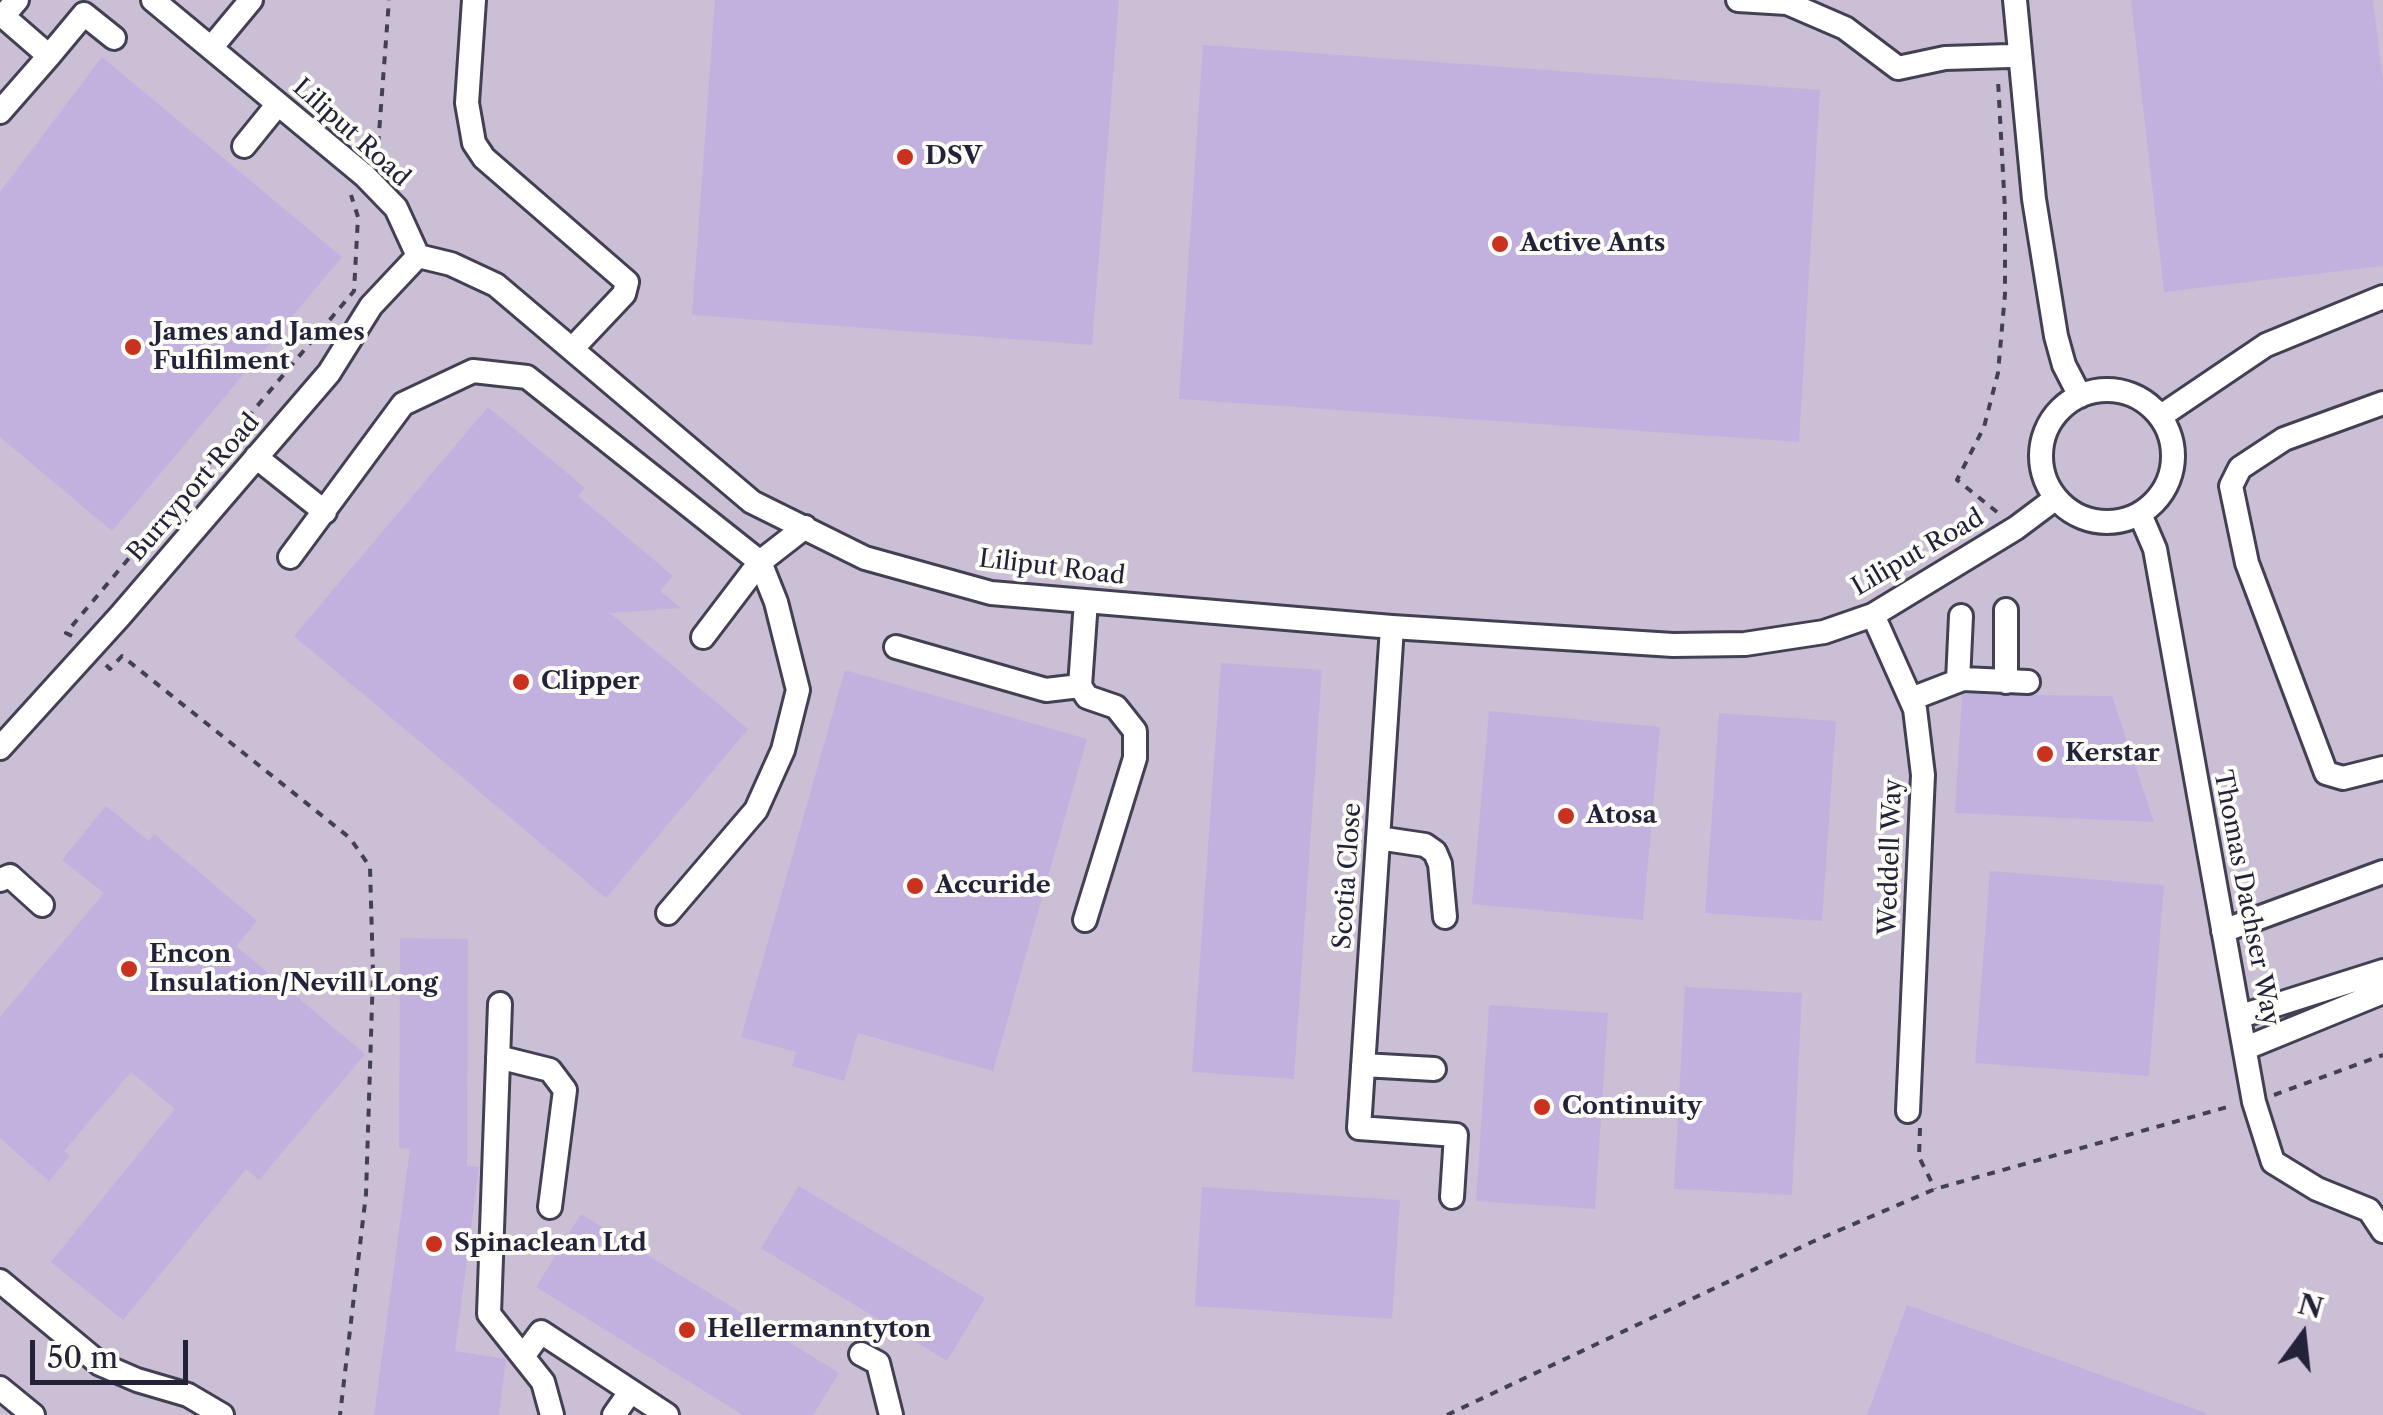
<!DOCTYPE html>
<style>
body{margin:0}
#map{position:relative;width:2383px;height:1415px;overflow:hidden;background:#f4edd8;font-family:"Libre Caslon Text",serif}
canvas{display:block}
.north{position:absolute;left:2253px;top:1285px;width:100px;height:100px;-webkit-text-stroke:8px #fdfcf7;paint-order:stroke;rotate:15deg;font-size:28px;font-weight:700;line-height:40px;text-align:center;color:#22223b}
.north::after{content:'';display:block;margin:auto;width:35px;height:45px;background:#22223b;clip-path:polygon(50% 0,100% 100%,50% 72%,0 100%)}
.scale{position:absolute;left:30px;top:1340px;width:158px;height:45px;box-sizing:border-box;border:5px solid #22223b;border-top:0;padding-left:12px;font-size:30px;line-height:35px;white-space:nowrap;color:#22223b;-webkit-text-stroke:8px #fdfcf7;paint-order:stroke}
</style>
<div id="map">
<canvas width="2383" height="1415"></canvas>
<div class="north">N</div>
<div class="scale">50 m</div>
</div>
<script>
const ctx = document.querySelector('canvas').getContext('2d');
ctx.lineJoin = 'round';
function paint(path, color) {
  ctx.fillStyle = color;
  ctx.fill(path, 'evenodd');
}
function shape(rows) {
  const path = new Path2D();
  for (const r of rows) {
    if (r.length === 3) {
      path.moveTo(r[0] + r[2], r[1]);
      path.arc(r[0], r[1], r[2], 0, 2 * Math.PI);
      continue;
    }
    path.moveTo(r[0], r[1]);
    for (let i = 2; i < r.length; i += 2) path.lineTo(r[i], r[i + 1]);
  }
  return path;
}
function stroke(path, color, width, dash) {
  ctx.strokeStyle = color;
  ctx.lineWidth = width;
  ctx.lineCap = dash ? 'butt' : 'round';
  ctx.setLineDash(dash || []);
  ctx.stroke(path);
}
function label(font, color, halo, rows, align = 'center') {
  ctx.font = font + ' "Libre Caslon Text",serif';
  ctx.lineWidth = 8;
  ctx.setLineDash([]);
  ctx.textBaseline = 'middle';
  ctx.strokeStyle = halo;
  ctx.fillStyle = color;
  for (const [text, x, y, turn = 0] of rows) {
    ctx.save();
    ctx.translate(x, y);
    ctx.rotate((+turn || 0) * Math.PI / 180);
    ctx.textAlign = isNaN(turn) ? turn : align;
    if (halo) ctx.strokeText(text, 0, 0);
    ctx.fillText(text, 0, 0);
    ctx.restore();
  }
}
const industrial = shape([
 [0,0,2383,0,2383,1415,0,1415]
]);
const building = shape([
 [715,0,1119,0,1092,345,692,315],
 [2131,0,2373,0,2383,82,2383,266,2164,292],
 [1203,45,1820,90,1799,442,1179,399],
 [102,57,342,257,112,531,0,437,0,192],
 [488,407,585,488,578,496,673,576,660,591,681,608,610,613,748,729,606,898,294,636],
 [1221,663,1322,670,1294,1079,1192,1072],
 [845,670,1087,739,993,1071,858,1033,844,1081,792,1066,796,1052,741,1037],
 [1965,694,2112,696,2154,822,1955,813,1962,695],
 [1489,711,1660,727,1643,920,1472,904],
 [1719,713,1836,721,1822,921,1705,913],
 [106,806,149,841,154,834,257,921,236,946,365,1054,259,1180,246,1169,123,1320,51,1262,175,1109,131,1072,64,1151,70,1156,49,1181,0,1138,0,1017,104,893,62,860],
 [1990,871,2164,885,2149,1076,1975,1063],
 [400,938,468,939,467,1166,479,1167,455,1351,506,1359,499,1415,374,1415,410,1149,399,1148],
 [1685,987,1802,993,1792,1195,1674,1189],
 [1489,1005,1608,1013,1595,1209,1476,1201],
 [799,1186,985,1298,947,1361,761,1248],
 [1202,1187,1400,1200,1392,1319,1195,1306],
 [581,1214,839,1373,813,1415,743,1415,536,1287],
 [1907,1305,2206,1413,2205,1415,1867,1415]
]);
const path = shape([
 [377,160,389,0],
 [1997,512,1957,480,1984,427,1998,373,2005,294,2005,210,1998,80],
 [72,636,66,633,354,291,358,217,351,195],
 [106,665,110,669,122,656,350,838,370,867,373,973,366,1194,340,1415],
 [2274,1095,2383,1055],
 [1920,1128,1919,1157,1935,1189],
 [1447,1415,1812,1242,1935,1189,2231,1106]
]);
const minor = shape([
 [153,0,365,176,396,208,418,256,451,264,496,285,752,502,865,558,991,593,1392,627,1673,645,1745,644,1824,632,1873,615,2016,528,2056,498],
 [474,0,467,103,474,143,484,158,627,282,624,294,572,349],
 [1738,0,1787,3,1845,28,1898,68,1945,58,2010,56],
 [2015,0,2034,199,2056,336,2064,365,2080,396],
 [211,48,251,0],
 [49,56,84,14,114,38],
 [0,112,49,56,3,16,17,0],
 [244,146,278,104],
 [2107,456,66],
 [2383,403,2284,439,2240,468,2231,486,2247,563,2326,773,2343,778,2383,768],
 [2161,416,2266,345,2383,297],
 [256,457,325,512],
 [2140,514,2155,549,2254,1102,2273,1162,2317,1189,2369,1210,2383,1231],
 [290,557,403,404,473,371,527,377,760,562,776,602,798,690,783,750,756,810,668,913],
 [1873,615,1915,709,1923,775,1908,1111],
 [1392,627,1359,1128,1456,1135,1452,1197],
 [703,637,760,562,805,527],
 [896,647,1046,690,1080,686],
 [1958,681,1961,616],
 [2006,682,2006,610],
 [1911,699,1963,679,2028,682],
 [0,748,120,616,329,373,371,306,418,256],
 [1378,838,1425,845,1435,852,1440,864,1445,917],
 [0,880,10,876,42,905],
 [1085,920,1135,758,1135,731,1116,707,1087,697,1080,686,1086,601],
 [2223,931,2383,872],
 [500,1004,489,1314,543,1382,552,1415],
 [2241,1016,2383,971],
 [2246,1048,2383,992],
 [498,1057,550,1070,565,1090,550,1207],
 [1363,1065,1434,1069],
 [0,1281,100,1364,137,1380,188,1395,222,1415],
 [861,1354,878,1363,891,1415],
 [524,1355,541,1332,667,1415],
 [0,1388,33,1415],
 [614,1415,630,1392]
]);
const markers = [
 [905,157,10,"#c8321e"],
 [1500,244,10,"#c8321e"],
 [133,347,10,"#c8321e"],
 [521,682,10,"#c8321e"],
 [2045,754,10,"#c8321e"],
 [1566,816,10,"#c8321e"],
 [915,886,10,"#c8321e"],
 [129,969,10,"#c8321e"],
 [1542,1107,10,"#c8321e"],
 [434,1244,10,"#c8321e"],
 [687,1330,10,"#c8321e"]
];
const streetNames = [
 ["Liliput Road",351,133,42],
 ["Burryport Road",194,488,-49],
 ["Liliput Road",1918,553,-30],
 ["Liliput Road",1052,568,7],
 ["Weddell Way",1891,857,-88],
 ["Scotia Close",1348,876,-86],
 ["Thomas Dachser Way",2246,898,79]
];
const poiNames = [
 ["DSV",925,157],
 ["Active Ants",1520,244],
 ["James and James",153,333],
 ["Fulfilment",153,362],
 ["Clipper",541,682],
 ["Kerstar",2065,754],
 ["Atosa",1586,816],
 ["Accuride",935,886],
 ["Encon",149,955],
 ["Insulation/Nevill Long",149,984],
 ["Continuity",1562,1107],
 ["Spinaclean Ltd",454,1244],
 ["Hellermanntyton",707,1330]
];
paint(industrial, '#cbbfd5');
paint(building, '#c2b1de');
stroke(minor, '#424053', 28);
stroke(path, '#424053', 4, [8, 8]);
stroke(minor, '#fff', 22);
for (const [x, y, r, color] of markers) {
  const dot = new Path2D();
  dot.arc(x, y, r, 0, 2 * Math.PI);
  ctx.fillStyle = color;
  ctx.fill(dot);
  stroke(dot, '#fdfcf7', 4);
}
label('25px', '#22223b', '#fdfcf7', streetNames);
label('bold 25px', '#22223b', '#fdfcf7', poiNames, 'left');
</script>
